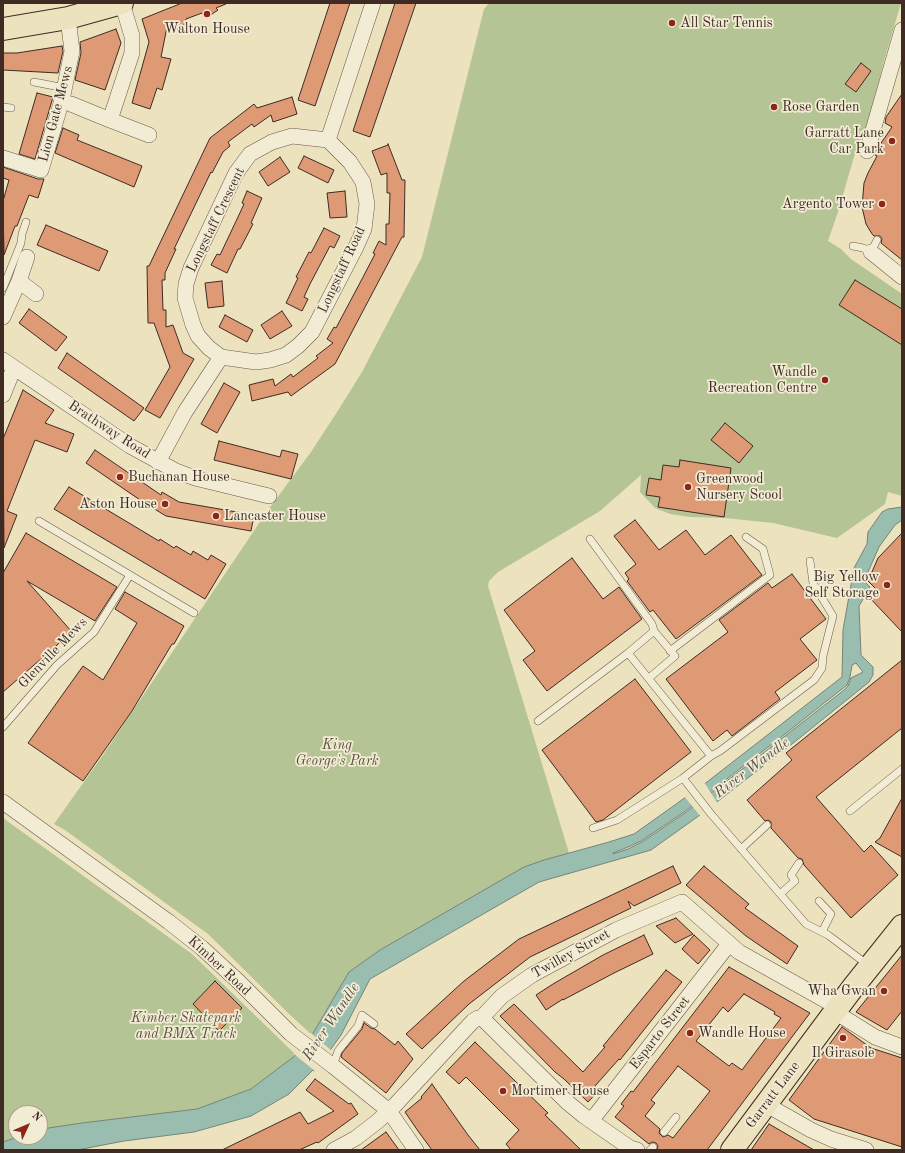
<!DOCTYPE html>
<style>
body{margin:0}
#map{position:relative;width:905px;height:1153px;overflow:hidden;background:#ece2be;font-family:"Old Standard TT",serif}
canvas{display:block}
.frame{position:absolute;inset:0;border:4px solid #3f2b24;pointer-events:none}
.north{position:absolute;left:8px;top:1105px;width:40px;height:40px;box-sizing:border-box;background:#f3ecd5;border:1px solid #ab9f8e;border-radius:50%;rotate:46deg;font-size:11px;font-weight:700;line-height:16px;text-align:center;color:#3f2b24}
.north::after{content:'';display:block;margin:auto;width:14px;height:18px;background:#8f2418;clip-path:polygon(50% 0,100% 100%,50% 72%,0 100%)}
</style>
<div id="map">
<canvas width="905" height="1153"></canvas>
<div class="frame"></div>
<div class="north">N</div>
</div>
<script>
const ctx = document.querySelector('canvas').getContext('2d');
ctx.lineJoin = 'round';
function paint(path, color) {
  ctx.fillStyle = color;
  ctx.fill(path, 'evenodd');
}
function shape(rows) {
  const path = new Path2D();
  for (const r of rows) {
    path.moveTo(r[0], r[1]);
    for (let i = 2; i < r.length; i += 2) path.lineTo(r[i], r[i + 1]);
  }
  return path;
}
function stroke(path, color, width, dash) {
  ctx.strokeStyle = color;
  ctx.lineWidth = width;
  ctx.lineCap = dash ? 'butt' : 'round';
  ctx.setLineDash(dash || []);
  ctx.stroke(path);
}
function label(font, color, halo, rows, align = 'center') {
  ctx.font = font + ' "Old Standard TT",serif';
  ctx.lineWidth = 3.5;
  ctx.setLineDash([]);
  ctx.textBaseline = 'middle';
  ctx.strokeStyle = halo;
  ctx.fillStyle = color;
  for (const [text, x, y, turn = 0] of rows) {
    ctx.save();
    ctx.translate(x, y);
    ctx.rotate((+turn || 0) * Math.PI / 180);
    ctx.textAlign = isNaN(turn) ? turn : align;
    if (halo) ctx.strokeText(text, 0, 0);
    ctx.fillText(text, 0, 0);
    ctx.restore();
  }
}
const green = shape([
 [489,3,901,3,884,61,866,132,858,143,838,212,828,241,841,249,851,259,902,294,902,496,888,492,885,504,837,538,773,523,725,518,690,517,670,514,655,508,640,492,641,475,600,511,498,572,489,581,488,586,569,853,524,867,380,950,349,972,312,1035,288,1013,208,934,65,830,54,824,103,755,268,510,311,452,339,409,362,372,422,257,484,9],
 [3,818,192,954,296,1055,251,1089,197,1109,82,1123,40,1130,40,1113,16,1113,16,1137,18,1137,3,1142]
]);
const water = shape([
 [902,507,902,520,895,525,879,547,864,581,870,587,859,606,861,655,873,667,873,675,869,682,797,740,700,815,651,850,539,882,370,979,341,1035,315,1071,313,1070,289,1094,251,1116,194,1132,124,1141,77,1150,3,1150,3,1142,18,1137,40,1137,40,1130,42,1129,82,1123,197,1109,251,1089,296,1055,312,1035,349,972,380,950,524,867,544,860,609,842,634,834,707,782,842,677,843,630,854,568,867,544,868,532,882,512,888,509,902,507],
 [856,663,863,672,851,678,848,686,844,690,767,750,685,813,642,842,628,849,613,854,613,853,628,847,641,841,684,812,785,734,847,685,850,677,852,665,856,663]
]);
const pier = shape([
 [704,782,718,804,701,817,684,796],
 [311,1033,332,1051,316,1072,294,1054]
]);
const building = shape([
 [182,3,226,3,226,4,216,8,218,10,206,18,202,13,186,19,182,30,167,27,161,57,171,59,162,90,157,88,150,109,132,103,149,42,142,19,182,3],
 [330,3,350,3,315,106,298,100,330,3],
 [395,3,416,3,370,137,353,131,395,3],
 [116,29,121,43,105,90,75,80,81,53,80,42,116,29],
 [62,46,63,51,58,73,3,70,3,53,17,53,62,46],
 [861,63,871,71,856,92,845,84,861,63],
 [37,93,53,97,35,159,19,154,37,93],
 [902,94,902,260,881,243,882,239,880,236,874,236,872,234,866,224,862,207,864,183,868,173,877,156,875,155,877,149,892,127,885,123,886,117,902,94],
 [292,97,297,114,273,122,271,115,254,127,252,124,228,142,230,146,223,152,212,173,211,172,174,249,176,249,165,273,165,280,162,280,163,310,166,310,166,327,173,325,183,353,194,359,160,418,145,410,170,367,154,323,148,323,147,266,149,266,210,138,254,104,257,108,292,97],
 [63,128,79,135,77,140,142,166,134,187,55,153,63,128],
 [388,144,402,180,405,180,404,237,402,237,335,364,291,396,288,392,252,401,249,385,273,379,275,386,291,374,293,377,318,358,316,356,333,343,327,339,334,327,336,328,362,279,375,254,373,253,379,241,386,245,386,224,389,224,390,193,387,193,387,173,381,175,372,151,388,145,388,144],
 [304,156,334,170,328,183,298,168,304,156],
 [280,157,290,172,268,186,259,172,280,157],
 [3,167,38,179,44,179,38,198,29,195,17,226,15,226,4,255,3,201,9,180,3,178,3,167],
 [247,191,262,198,251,223,253,224,240,249,238,249,227,273,211,265,217,254,220,255,238,217,244,204,242,203,247,191],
 [345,191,347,217,330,218,327,193,345,191],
 [46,225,108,251,99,271,37,245,46,225],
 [324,228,340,236,334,248,330,246,310,284,304,297,308,299,302,311,286,303,298,278,296,277,309,252,311,253,324,228],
 [855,280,902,309,902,345,839,305,855,280],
 [222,281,224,306,208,308,205,283,222,281],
 [29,309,67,337,56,351,19,323,29,309],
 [282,311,292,326,270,339,261,325,282,311],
 [225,315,253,330,247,342,219,327,225,315],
 [67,353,144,408,134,421,58,368,67,353],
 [224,383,240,392,217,433,201,424,224,383],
 [23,390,54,410,45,423,74,434,67,452,35,440,7,511,17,515,4,548,3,439,23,390],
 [725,423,753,446,739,463,711,440,725,423],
 [219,441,280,457,282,450,298,454,291,479,214,460,219,441],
 [95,450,161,495,162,492,179,502,254,515,251,531,166,516,143,502,86,463,95,450],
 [680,460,731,468,724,517,658,507,660,497,646,495,649,478,661,480,663,465,679,467,680,460],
 [69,487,159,541,160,539,174,548,176,546,191,555,193,551,208,560,211,555,226,564,205,599,54,509,69,487],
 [635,520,659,550,686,530,705,555,731,535,762,575,676,639,653,610,650,612,627,581,629,579,625,573,636,564,614,536,635,520],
 [26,533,117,587,95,621,27,581,72,632,3,692,3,573,26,533],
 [902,533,902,632,868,596,876,589,868,581,878,558,902,533],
 [572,558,603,599,619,587,642,619,547,691,523,660,535,651,504,610,572,558],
 [792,574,826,619,800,639,817,660,775,692,780,699,732,736,727,730,713,741,666,679,728,632,719,620,768,583,772,588,792,574],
 [125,592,184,626,174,644,172,644,132,711,83,781,28,743,83,666,103,680,137,623,115,609,125,592],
 [902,660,902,728,816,797,864,852,871,845,898,875,851,918,804,865,802,859,798,858,771,828,771,822,768,820,765,821,747,800,792,760,786,753,902,660],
 [635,679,691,752,603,820,596,822,542,750,635,679],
 [902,798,902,857,875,842,880,838,902,798],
 [673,866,681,883,634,906,628,901,631,908,530,957,469,1004,422,1049,406,1034,464,981,519,939,673,866],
 [704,866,749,904,745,908,798,946,787,964,746,936,686,885,704,866],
 [676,918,693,934,675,943,656,926,676,918],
 [644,935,653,954,614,973,563,1000,563,999,546,1010,536,995,553,984,603,955,644,935],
 [694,935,710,950,698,964,682,949,694,935],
 [902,955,902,1011,887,1030,856,1012,902,955],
 [729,967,810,1013,707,1150,657,1150,658,1146,656,1143,652,1142,649,1144,615,1117,624,1106,621,1104,631,1091,633,1092,729,967],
 [744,994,775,1012,774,1014,781,1018,742,1070,732,1063,729,1066,696,1041,723,1007,728,1012,744,994],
 [678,1066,710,1091,673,1138,668,1135,663,1137,659,1133,660,1129,645,1116,655,1103,651,1100,678,1066],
 [666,970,682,982,620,1060,619,1059,595,1086,599,1090,588,1102,564,1079,555,1072,500,1016,514,1004,583,1072,605,1047,603,1046,666,970],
 [215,981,242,1008,219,1031,193,1004,215,981],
 [364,1023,371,1028,375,1029,395,1045,398,1041,413,1059,386,1093,341,1057,342,1053,362,1029,364,1023],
 [842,1027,871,1048,902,1058,902,1147,814,1119,789,1100,842,1027],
 [475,1042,548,1113,545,1115,581,1150,511,1150,506,1144,519,1130,466,1077,459,1084,446,1072,475,1042],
 [315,1079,349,1104,351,1103,358,1114,318,1143,317,1142,299,1150,222,1150,300,1112,308,1124,334,1111,306,1090,315,1079],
 [432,1084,468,1135,480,1150,432,1150,418,1131,405,1112,422,1098,421,1097,432,1084],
 [769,1124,814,1150,751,1150,769,1124],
 [386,1132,399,1150,361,1150,386,1132]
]);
const service = shape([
 [34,82,65,88],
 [3,107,11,108],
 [853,246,863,248,871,252,877,240],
 [3,288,21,243,22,234,26,222],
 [39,521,130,575],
 [590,539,652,624,654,631],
 [670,651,770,575,763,549,746,537],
 [649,678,675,656,654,631,628,653,711,756,683,778,711,814,806,924,828,935,868,965],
 [538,721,628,653],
 [3,727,57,665,94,632,130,575,194,613],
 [711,756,720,751,814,680,822,668,823,656,833,616,813,583,810,561],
 [850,811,902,769],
 [593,828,617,820,683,778],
 [741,849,767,825],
 [780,894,795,881,791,875,799,863],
 [819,901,831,914,822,932],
 [333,1066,338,1051,358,1026,362,1015,374,1024],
 [664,1132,676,1117],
 [650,1150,653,1147]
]);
const minor = shape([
 [122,3,132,36,132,53,110,120,149,135],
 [71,104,110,120],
 [867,151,902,30],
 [3,158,41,170,62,100,72,51,68,18],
 [871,252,902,277],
 [19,281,36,294],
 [3,317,19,281,27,257],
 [221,357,209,348,198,336,193,325,185,298,186,284,191,268,236,173,250,154,272,142,292,136,328,140],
 [3,360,130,446,176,471,195,478,269,496],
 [3,395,11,375,15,369],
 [158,462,185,412,221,357,256,362,270,360,286,355,298,346,312,332,356,247,364,229,367,204,363,182,350,162,328,140,373,3],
 [3,802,169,922,202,948,239,982,291,1034,333,1066,389,1111,416,1150],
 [835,1012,875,1037,902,1047],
 [483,1019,485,1014,502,996,532,975,616,930,682,902,739,952,839,1008],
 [483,1019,567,1102,584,1116,630,1148,637,1150],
 [766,1103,774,1109,811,1130,831,1139,866,1150],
 [591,1121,729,944],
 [334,1150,356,1138,378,1121,395,1105,473,1021,478,1018,483,1019]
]);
const primary = shape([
 [3,29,68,18,122,3],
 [732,1150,854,986,902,926]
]);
const markers = [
 [207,14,4,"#8f2418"],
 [672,23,4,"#8f2418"],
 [774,107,4,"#8f2418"],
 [892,141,4,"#8f2418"],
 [882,204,4,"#8f2418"],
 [825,380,4,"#8f2418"],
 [120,477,4,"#8f2418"],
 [688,487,4,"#8f2418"],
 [165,504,4,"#8f2418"],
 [216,516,4,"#8f2418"],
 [887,585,4,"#8f2418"],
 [884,991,4,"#8f2418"],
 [690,1033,4,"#8f2418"],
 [843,1038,4,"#8f2418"],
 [503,1091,4,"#8f2418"]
];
const poiNames = [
 ["All Star Tennis",680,23],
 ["Walton House",207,29,"center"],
 ["Rose Garden",782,107],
 ["Garratt Lane",884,133,"right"],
 ["Car Park",884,149,"right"],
 ["Argento Tower",874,204,"right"],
 ["Wandle",817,372,"right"],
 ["Recreation Centre",817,388,"right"],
 ["Buchanan House",128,477],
 ["Greenwood",696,479],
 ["Nursery Scool",696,495],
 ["Aston House",157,504,"right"],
 ["Lancaster House",224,516],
 ["Big Yellow",879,577,"right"],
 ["Self Storage",879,593,"right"],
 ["Wha Gwan",876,991,"right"],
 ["Wandle House",698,1033],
 ["Il Girasole",843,1053,"center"],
 ["Mortimer House",511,1091]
];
const streetNames = [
 ["Lion Gate Mews",56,114,-75],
 ["Longstaff Crescent",216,220,-64],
 ["Longstaff Road",342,270,-65],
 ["Brathway Road",109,430,33],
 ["Glenville Mews",53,653,-46],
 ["Twilley Street",571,954,-29],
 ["Kimber Road",219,966,43],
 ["Esparto Street",660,1033,-52],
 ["Garratt Lane",773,1095,-53]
];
const parkNames = [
 ["King",337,745],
 ["George's Park",337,761],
 ["Kimber Skatepark",186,1018],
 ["and BMX Track",186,1034]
];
const waterNames = [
 ["River Wandle",752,768,-37],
 ["River Wandle",331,1022,-56]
];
paint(green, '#b5c494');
paint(water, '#99beb0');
stroke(water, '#758378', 1);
paint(pier, '#ece2be');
paint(building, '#dd9a75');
stroke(building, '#3f2b24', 1);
stroke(service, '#6a594a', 8);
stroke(minor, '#6a594a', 16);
stroke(primary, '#3f2b24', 24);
stroke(service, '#f3ecd5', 7);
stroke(minor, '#f3ecd5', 15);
stroke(primary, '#ece2be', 22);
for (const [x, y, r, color] of markers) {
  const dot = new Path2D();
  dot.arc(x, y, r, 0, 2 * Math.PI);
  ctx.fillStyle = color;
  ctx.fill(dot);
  stroke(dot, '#f3ecd5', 1.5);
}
label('14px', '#3f2b24', '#f3ecd5', poiNames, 'left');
label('14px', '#3f2b24', '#f3ecd5', streetNames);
label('italic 14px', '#5c5140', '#f3ecd5', parkNames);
label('italic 15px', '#565047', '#f3ecd5', waterNames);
</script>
